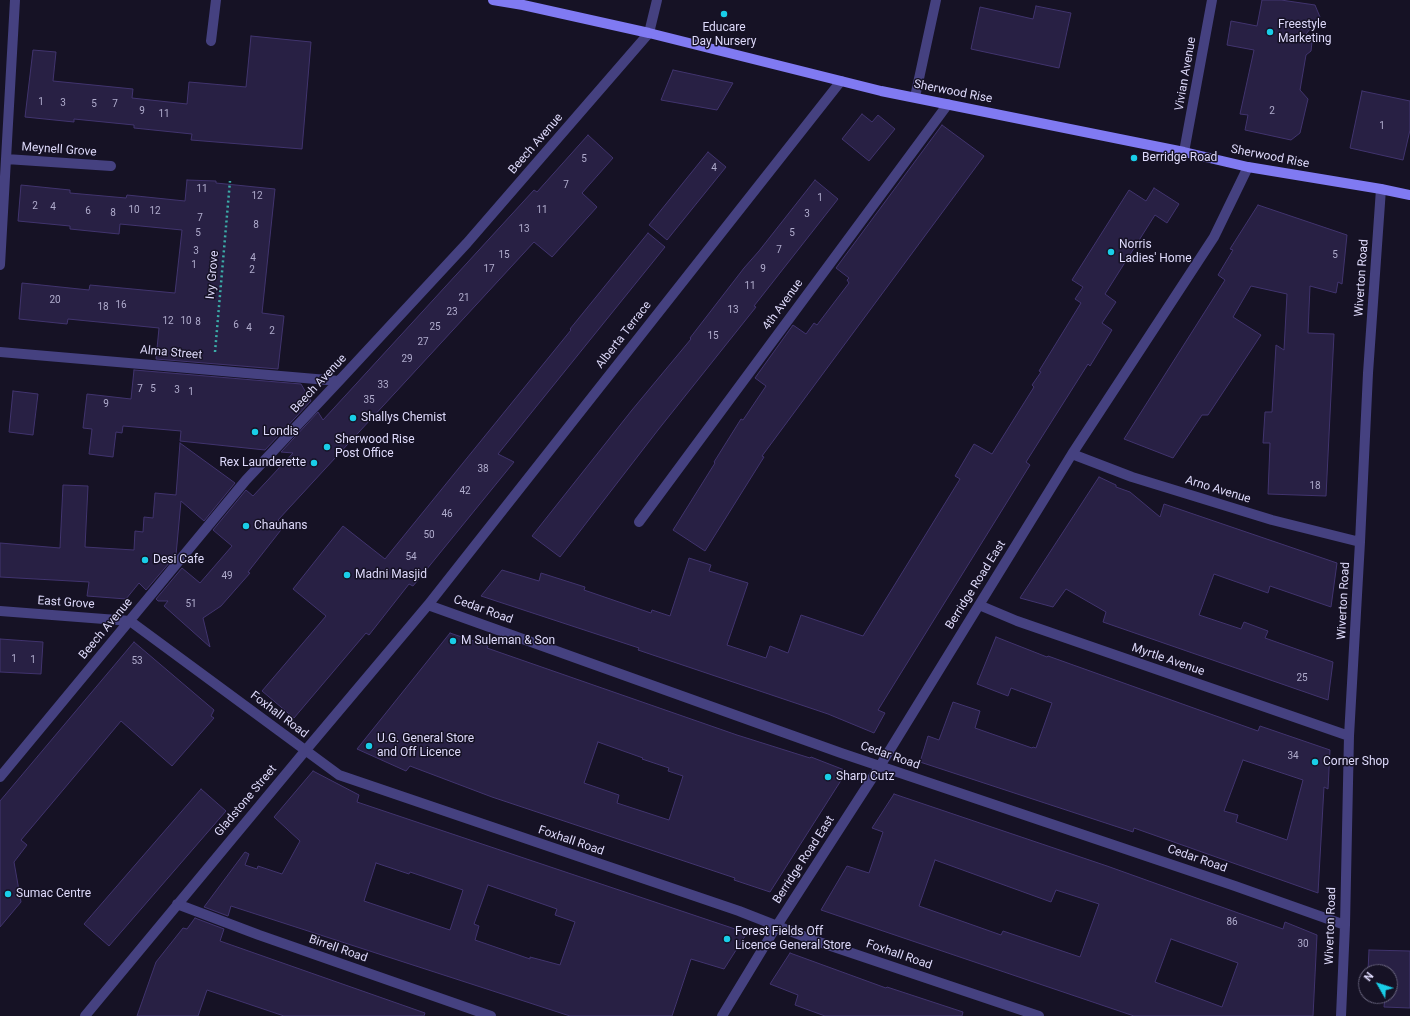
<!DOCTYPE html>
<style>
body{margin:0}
#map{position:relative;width:1410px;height:1016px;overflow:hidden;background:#161225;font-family:Roboto,sans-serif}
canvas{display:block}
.north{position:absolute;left:1358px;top:964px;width:40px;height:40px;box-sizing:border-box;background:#161225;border:1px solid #66627b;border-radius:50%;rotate:309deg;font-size:11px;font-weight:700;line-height:16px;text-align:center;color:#dedafb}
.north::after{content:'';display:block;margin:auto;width:14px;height:18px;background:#19cee8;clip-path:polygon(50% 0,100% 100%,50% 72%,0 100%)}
</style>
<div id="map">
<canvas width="1410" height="1016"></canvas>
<div class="north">N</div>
</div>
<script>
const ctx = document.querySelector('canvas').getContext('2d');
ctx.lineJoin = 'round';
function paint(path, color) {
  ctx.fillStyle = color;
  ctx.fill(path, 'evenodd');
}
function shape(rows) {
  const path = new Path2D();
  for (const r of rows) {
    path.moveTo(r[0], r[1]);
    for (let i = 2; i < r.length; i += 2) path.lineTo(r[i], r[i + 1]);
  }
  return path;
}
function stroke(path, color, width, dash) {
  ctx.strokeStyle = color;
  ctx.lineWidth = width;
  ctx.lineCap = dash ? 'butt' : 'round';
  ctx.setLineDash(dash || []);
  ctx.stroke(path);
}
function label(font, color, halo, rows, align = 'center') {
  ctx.font = font + ' Roboto,sans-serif';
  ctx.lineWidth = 3;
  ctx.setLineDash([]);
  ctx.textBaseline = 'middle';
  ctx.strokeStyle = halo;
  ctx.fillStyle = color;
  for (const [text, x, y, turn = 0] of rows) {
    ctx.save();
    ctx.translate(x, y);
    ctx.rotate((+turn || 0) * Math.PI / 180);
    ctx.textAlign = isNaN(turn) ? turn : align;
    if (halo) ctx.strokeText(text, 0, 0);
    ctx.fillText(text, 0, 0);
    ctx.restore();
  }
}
const building = shape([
 [1262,0,1281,0,1315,5,1320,17,1306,34,1312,42,1311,51,1306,55,1300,90,1308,99,1300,133,1291,140,1245,130,1248,115,1240,114,1254,50,1227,45,1231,21,1257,26,1262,0],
 [1036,6,1071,13,1059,68,971,49,980,7,1033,19,1036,6],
 [251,36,311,42,302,149,191,140,192,134,134,128,134,125,74,119,74,122,25,117,33,50,56,52,53,81,133,89,132,98,187,104,189,82,246,87,251,36],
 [673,70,733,83,717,110,661,100,673,70],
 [1362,91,1410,101,1410,130,1403,160,1350,148,1362,91],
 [862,114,872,122,878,115,895,129,869,161,842,139,862,114],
 [942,125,984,156,762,456,764,457,705,551,673,530,715,463,714,462,741,419,743,420,766,386,755,378,793,325,806,334,814,323,817,325,849,283,847,280,849,278,836,268,942,125],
 [588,135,613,158,582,193,597,207,552,257,534,242,278,520,284,526,248,572,250,573,221,606,203,618,210,647,164,606,168,601,158,601,156,599,182,568,200,583,232,546,213,530,246,490,253,496,293,453,281,452,318,412,323,420,534,190,537,192,588,135],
 [708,152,726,167,667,240,649,225,708,152],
 [187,180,216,181,216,183,275,189,262,313,284,316,278,369,156,359,159,328,68,319,67,324,19,319,22,283,89,290,90,285,175,293,182,230,120,224,119,234,70,229,70,226,18,221,21,185,70,190,70,193,126,198,127,195,185,201,187,180],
 [815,180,838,199,754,306,756,307,658,430,560,557,532,536,632,410,691,339,690,338,744,268,759,251,815,180],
 [1154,188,1179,204,1167,223,1155,215,1105,294,1116,302,1102,323,1112,330,1090,366,1088,364,1026,462,1030,465,878,710,885,713,874,733,828,714,638,650,639,648,481,596,502,570,539,581,541,573,585,587,584,590,651,613,652,610,670,616,689,558,711,565,709,571,748,583,727,645,766,658,770,646,788,653,801,615,863,636,960,479,955,476,974,444,992,454,1034,387,1032,385,1041,372,1039,371,1081,303,1075,299,1083,287,1072,280,1129,190,1146,201,1154,188],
 [1258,205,1347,235,1342,284,1338,282,1336,293,1310,286,1308,333,1334,334,1326,496,1268,494,1270,443,1263,443,1265,412,1272,412,1276,345,1284,350,1287,294,1251,286,1233,317,1261,335,1208,415,1202,415,1173,458,1124,439,1225,280,1218,275,1233,250,1230,249,1258,205],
 [648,233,665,247,498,454,514,462,422,575,413,586,409,584,369,635,366,633,294,718,262,691,326,616,293,589,343,526,385,559,571,330,570,329,648,233],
 [134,370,301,384,311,401,265,450,180,441,181,431,123,426,122,433,116,432,113,457,89,454,92,429,83,428,87,394,131,399,134,370],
 [13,391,38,394,33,435,9,432,13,391],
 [180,443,235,483,204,521,181,501,176,555,146,590,139,583,126,599,87,596,89,582,0,577,0,543,60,548,63,485,88,486,85,547,134,550,135,531,143,532,144,517,153,518,155,493,176,495,180,443],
 [1099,477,1116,485,1116,487,1130,492,1160,517,1164,504,1337,563,1331,607,1270,586,1268,593,1214,574,1199,615,1241,629,1244,622,1268,631,1265,638,1333,662,1328,700,1103,622,1106,612,1066,589,1053,607,1020,598,1099,477],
 [450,633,488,646,487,648,737,735,810,758,811,757,847,771,770,892,734,880,735,878,492,797,410,766,406,771,357,749,450,633],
 [598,742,643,758,642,759,669,768,668,771,683,776,669,820,617,803,619,795,584,783,598,742],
 [996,637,1047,657,1048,656,1258,731,1260,726,1330,750,1328,789,1324,787,1318,893,1134,828,1133,832,920,762,928,736,939,740,953,702,980,711,975,728,1032,748,1033,747,1036,748,1052,703,1011,688,1008,696,977,684,996,637],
 [1243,760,1303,780,1287,840,1236,822,1238,815,1224,811,1243,760],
 [0,639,43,642,41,674,0,672,0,639],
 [134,642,214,710,211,716,214,718,172,766,121,721,21,840,27,845,14,862,21,902,0,927,0,801,134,642],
 [313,771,359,795,357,802,747,933,724,969,691,959,672,1016,570,1016,231,906,228,916,204,907,245,852,249,854,245,865,257,869,258,866,282,874,300,841,274,817,313,771],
 [376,863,409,874,410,872,463,890,450,930,364,901,376,863],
 [488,885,557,909,555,915,575,922,560,965,530,957,530,959,475,940,479,926,474,924,488,885],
 [201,789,226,811,109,946,84,924,201,789],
 [894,794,1107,866,1283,929,1285,922,1317,935,1313,1016,1134,1016,821,910,847,866,869,873,883,832,872,828,894,794],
 [935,860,1051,902,1056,890,1099,904,1080,957,1003,931,1001,935,919,906,935,860],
 [1171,939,1238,963,1222,1007,1155,982,1171,939],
 [195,918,224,929,220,941,425,1013,424,1016,284,1016,207,990,198,1016,137,1016,156,962,183,928,187,929,195,918],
 [1369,950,1410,951,1410,1008,1384,1007,1385,996,1390,996,1390,972,1368,971,1369,950],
 [790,953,886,988,887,987,963,1012,962,1016,825,1016,795,1005,798,995,770,984,790,953]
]);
const path = shape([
 [215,352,230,181]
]);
const service = shape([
 [211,41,216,0]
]);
const minor = shape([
 [915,97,936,0],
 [1184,152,1212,0],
 [6,159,111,166],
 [0,265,15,0],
 [0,352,339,381],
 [1072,454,1132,477,1272,520,1360,542],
 [639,522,948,104],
 [428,605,841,753,1235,886,1345,925],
 [979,605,1017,621,1349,736],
 [0,611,130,621,339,775,739,911,813,940,1039,1016],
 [0,777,246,480,339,381,467,243,649,33,657,0],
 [177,904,259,935,491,1016],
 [85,1016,305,751,428,605,841,81],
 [722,1016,776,927,880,766,1072,454,1214,237,1248,167],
 [1341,1016,1345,925,1349,736,1360,542,1368,373,1381,189]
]);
const secondary = shape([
 [493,0,523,5,649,33,881,91,1184,152,1248,167,1381,189,1410,195]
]);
const markers = [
 [724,14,4,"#19cee8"],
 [1270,32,4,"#19cee8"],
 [1134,158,4,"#19cee8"],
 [1111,252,4,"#19cee8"],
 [353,418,4,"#19cee8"],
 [255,432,4,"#19cee8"],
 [327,447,4,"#19cee8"],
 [314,463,4,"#19cee8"],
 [246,526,4,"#19cee8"],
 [145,560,4,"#19cee8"],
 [347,575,4,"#19cee8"],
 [453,641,4,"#19cee8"],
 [369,746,4,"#19cee8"],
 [1315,762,4,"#19cee8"],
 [828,777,4,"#19cee8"],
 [8,894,4,"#19cee8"],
 [727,939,4,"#19cee8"]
];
const numberNames = [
 ["1",41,102],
 ["3",63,103],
 ["5",94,104],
 ["7",115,104],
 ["9",142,111],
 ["2",1272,111],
 ["11",164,114],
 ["1",1382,126],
 ["5",584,159],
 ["4",714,168],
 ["7",566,185],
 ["11",202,189],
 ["12",257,196],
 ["1",820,198],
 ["2",35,206],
 ["4",53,207],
 ["10",134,210],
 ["11",542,210],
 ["6",88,211],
 ["12",155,211],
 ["8",113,213],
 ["3",807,214],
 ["7",200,218],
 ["8",256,225],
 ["13",524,229],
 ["5",198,233],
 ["5",792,233],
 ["7",779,250],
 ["3",196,251],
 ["15",504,255],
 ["5",1335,255],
 ["4",253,258],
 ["1",194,265],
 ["17",489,269],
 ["9",763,269],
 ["2",252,270],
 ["11",750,286],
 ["21",464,298],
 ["20",55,300],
 ["16",121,305],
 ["18",103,307],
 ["13",733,310],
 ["23",452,312],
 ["12",168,321],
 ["10",186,321],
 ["8",198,322],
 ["6",236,325],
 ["25",435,327],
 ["4",249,328],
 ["2",272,331],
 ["15",713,336],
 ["27",423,342],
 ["29",407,359],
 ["33",383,385],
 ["7",140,389],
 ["5",153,389],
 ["3",177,390],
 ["1",191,392],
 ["35",369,400],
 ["9",106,404],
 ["38",483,469],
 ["18",1315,486],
 ["42",465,491],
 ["46",447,514],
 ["50",429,535],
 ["54",411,557],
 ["49",227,576],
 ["51",191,604],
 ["1",14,659],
 ["1",33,660],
 ["53",137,661],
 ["25",1302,678],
 ["34",1293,756],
 ["86",1232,922],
 ["30",1303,944]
];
const poiNames = [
 ["Freestyle",1278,25],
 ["Marketing",1278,39],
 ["Educare",724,28,"center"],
 ["Day Nursery",724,42,"center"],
 ["Berridge Road",1142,158],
 ["Norris",1119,245],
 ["Ladies' Home",1119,259],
 ["Shallys Chemist",361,418],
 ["Londis",263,432],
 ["Sherwood Rise",335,440],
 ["Post Office",335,454],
 ["Rex Launderette",306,463,"right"],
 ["Chauhans",254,526],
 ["Desi Cafe",153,560],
 ["Madni Masjid",355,575],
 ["M Suleman & Son",461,641],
 ["U.G. General Store",377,739],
 ["and Off Licence",377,753],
 ["Corner Shop",1323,762],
 ["Sharp Cutz",836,777],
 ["Sumac Centre",16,894],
 ["Forest Fields Off",735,932],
 ["Licence General Store",735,946]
];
const streetNames = [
 ["Vivian Avenue",1186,74,-80],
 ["Sherwood Rise",953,92,11],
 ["Beech Avenue",536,144,-49],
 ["Meynell Grove",59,150,4],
 ["Sherwood Rise",1270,157,11],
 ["Ivy Grove",213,275,-85],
 ["Wiverton Road",1362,278,-86],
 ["4th Avenue",783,305,-54],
 ["Alberta Terrace",624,335,-52],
 ["Alma Street",171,353,5],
 ["Beech Avenue",319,384,-47],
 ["Arno Avenue",1218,490,17],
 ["Berridge Road East",976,585,-58],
 ["Wiverton Road",1344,601,-87],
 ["East Grove",66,603,4],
 ["Cedar Road",483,610,20],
 ["Beech Avenue",106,629,-50],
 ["Myrtle Avenue",1168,660,19],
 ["Foxhall Road",279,715,37],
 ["Cedar Road",890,756,19],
 ["Gladstone Street",246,801,-50],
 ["Foxhall Road",571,841,19],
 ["Cedar Road",1197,859,19],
 ["Berridge Road East",804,860,-57],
 ["Wiverton Road",1331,926,-88],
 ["Birrell Road",338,949,19],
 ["Foxhall Road",899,955,19]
];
paint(building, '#282044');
stroke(building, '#41346e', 1);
stroke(path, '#3cada9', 2.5, [2, 3]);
stroke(service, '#454180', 10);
stroke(minor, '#454180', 10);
stroke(secondary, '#807af2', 10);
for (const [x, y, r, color] of markers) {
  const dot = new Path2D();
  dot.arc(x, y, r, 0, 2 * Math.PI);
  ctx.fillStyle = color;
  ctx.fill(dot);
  stroke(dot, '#161225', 1.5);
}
label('10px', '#b0accd', null, numberNames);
label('12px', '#dedafb', '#161225', poiNames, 'left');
label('12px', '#dedafb', '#161225', streetNames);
</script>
